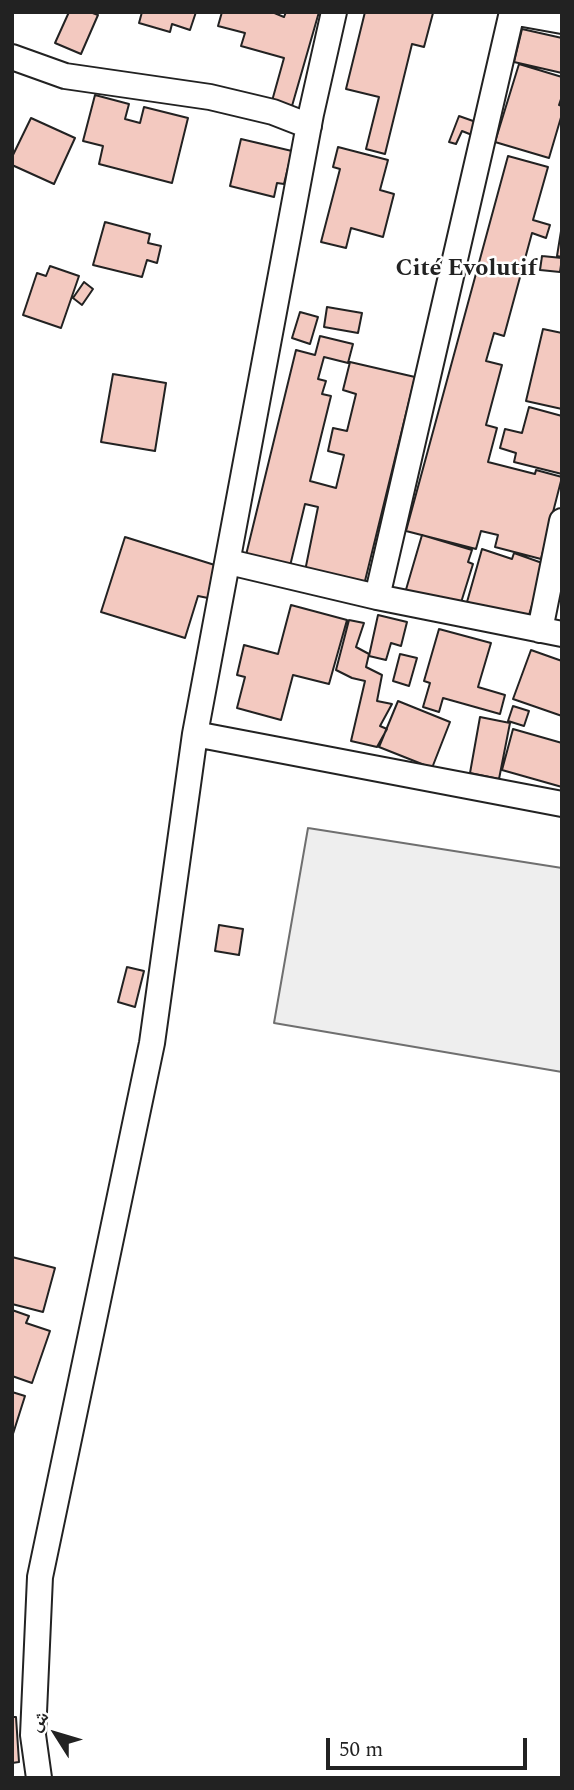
<!DOCTYPE html>
<meta charset="utf-8">
<style>
body{margin:0}
#map{position:relative;width:574px;height:1790px;overflow:hidden;background:#fff;font-family:Spectral,"Noto Naskh Arabic",serif}
canvas{display:block}
.frame{position:absolute;inset:0;border:14px solid #222;pointer-events:none}
.north{position:absolute;left:21px;top:1699px;width:70px;height:70px;-webkit-text-stroke:5px #fff;paint-order:stroke;rotate:307deg;font-size:19px;font-weight:700;line-height:28px;text-align:center;color:#222}
.north::after{content:'';display:block;margin:auto;width:24px;height:32px;background:#222;clip-path:polygon(50% 0,100% 100%,50% 72%,0 100%)}
.scale{position:absolute;left:326px;top:1738px;width:201px;height:32px;box-sizing:border-box;border:4px solid #222;border-top:0;padding-left:9px;font-size:21px;line-height:24px;white-space:nowrap;color:#222;-webkit-text-stroke:5px #fff;paint-order:stroke}
</style>
<div id="map">
<canvas width="574" height="1790"></canvas>
<div class="frame"></div>
<div class="north">ش</div>
<div class="scale">50 m</div>
</div>
<script>
const ctx = document.querySelector('canvas').getContext('2d');
ctx.lineJoin = 'round';
function paint(path, color) {
  ctx.fillStyle = color;
  ctx.fill(path, 'evenodd');
}
function shape(rows) {
  const path = new Path2D();
  for (const r of rows) {
    path.moveTo(r[0], r[1]);
    for (let i = 2; i < r.length; i += 2) path.lineTo(r[i], r[i + 1]);
  }
  return path;
}
function stroke(path, color, width, dash) {
  ctx.strokeStyle = color;
  ctx.lineWidth = width;
  ctx.lineCap = dash ? 'butt' : 'round';
  ctx.setLineDash(dash || []);
  ctx.stroke(path);
}
function label(font, color, halo, rows, align = 'center') {
  ctx.font = font + ' Spectral,serif';
  ctx.lineWidth = 5;
  ctx.setLineDash([]);
  ctx.textBaseline = 'middle';
  ctx.strokeStyle = halo;
  ctx.fillStyle = color;
  for (const [text, x, y, turn = 0] of rows) {
    ctx.save();
    ctx.translate(x, y);
    ctx.rotate((+turn || 0) * Math.PI / 180);
    ctx.textAlign = isNaN(turn) ? turn : align;
    if (halo) ctx.strokeText(text, 0, 0);
    ctx.fillText(text, 0, 0);
    ctx.restore();
  }
}
const green = shape([
 [308,828,562,868,562,1072,274,1023,308,828]
]);
const building = shape([
 [69,12,90,12,98,15,81,54,55,43,69,12],
 [142,12,196,12,190,30,172,24,170,32,139,23,142,12],
 [222,12,272,12,284,17,286,12,319,12,292,106,272,101,284,58,241,46,245,33,218,26,222,12],
 [365,12,433,13,424,47,412,44,385,154,366,149,379,97,346,89,365,12],
 [522,29,562,38,562,73,514,62,522,29],
 [519,64,562,77,562,96,559,105,562,106,562,114,549,158,495,142,519,64],
 [95,95,129,104,125,119,140,123,144,107,188,118,172,183,99,164,103,146,83,141,95,95],
 [459,116,476,122,472,135,462,131,456,144,449,142,459,116],
 [31,118,75,138,54,184,12,165,12,157,31,118],
 [241,139,292,151,284,184,277,183,274,197,230,186,241,139],
 [338,147,388,160,380,190,394,194,383,237,351,228,346,248,321,242,340,169,333,167,338,147],
 [508,156,548,167,533,220,550,225,546,238,532,233,504,336,494,333,486,361,502,365,486,425,497,428,488,462,535,474,536,470,562,477,541,559,495,547,498,535,481,531,476,549,406,531,508,156],
 [105,222,150,234,148,243,161,246,157,263,147,260,142,277,93,265,105,222],
 [562,225,562,257,557,256,562,225],
 [542,256,562,258,560,272,540,270,542,256],
 [50,266,79,276,61,328,23,315,37,273,46,276,50,266],
 [84,282,93,289,82,305,73,298,84,282],
 [327,307,362,313,358,333,324,327,327,307],
 [300,312,318,317,310,344,292,338,300,312],
 [543,329,562,333,562,409,526,401,543,329],
 [320,336,353,344,348,363,324,357,318,379,326,381,322,394,331,396,310,481,336,488,344,455,328,451,333,428,347,431,356,394,343,390,350,362,415,377,364,585,305,571,318,507,305,504,290,566,246,555,296,350,315,355,320,336],
 [113,374,166,383,155,451,101,442,113,374],
 [529,407,562,416,562,474,514,462,516,453,500,448,505,429,522,433,529,407],
 [422,535,472,550,468,562,473,564,459,609,405,593,422,535],
 [125,537,218,566,208,598,198,596,185,638,101,612,125,537],
 [482,549,512,559,514,553,545,564,527,621,467,602,482,549],
 [291,605,347,620,329,684,293,675,281,720,237,708,245,677,237,675,244,645,278,654,291,605],
 [378,615,407,622,401,646,391,643,386,660,369,656,378,615],
 [349,620,364,623,356,647,369,654,366,667,382,675,377,701,392,704,380,726,387,729,377,747,351,741,365,681,352,678,336,670,349,620],
 [439,629,491,643,478,687,505,695,500,714,443,698,439,712,423,707,430,683,424,681,439,629],
 [531,650,562,661,562,716,513,699,531,650],
 [400,654,417,658,409,686,393,681,400,654],
 [398,701,450,722,432,768,379,747,398,701],
 [513,706,529,711,524,726,508,721,513,706],
 [480,717,510,723,499,779,470,773,480,717],
 [513,729,562,743,562,787,502,770,513,729],
 [219,925,243,929,239,955,215,951,219,925],
 [127,967,144,971,135,1007,118,1002,127,967],
 [12,1257,55,1268,43,1312,12,1304,12,1257],
 [12,1310,29,1316,26,1323,50,1331,32,1383,12,1376,12,1310],
 [12,1392,25,1396,12,1437,12,1392],
 [12,1717,16,1717,19,1762,12,1763,12,1717]
]);
const street = shape([
 [512,12,562,21],
 [12,57,65,76,210,97,273,112,309,126],
 [229,562,377,597,562,634],
 [377,597,512,12],
 [540,630,562,521],
 [195,734,562,804],
 [39,1778,33,1735,40,1577,152,1043,195,734,311,114,334,12]
]);
const neighbourhoodNames = [
 ["Cité Evolutif",466,270]
];
paint(green, '#eee');
stroke(green, '#6f6f6f', 2);
paint(building, '#f3c9c0');
stroke(building, '#222', 2);
stroke(street, '#222', 28);
stroke(street, '#fff', 24);
label('bold 24px', '#222', '#fff', neighbourhoodNames);
</script>
